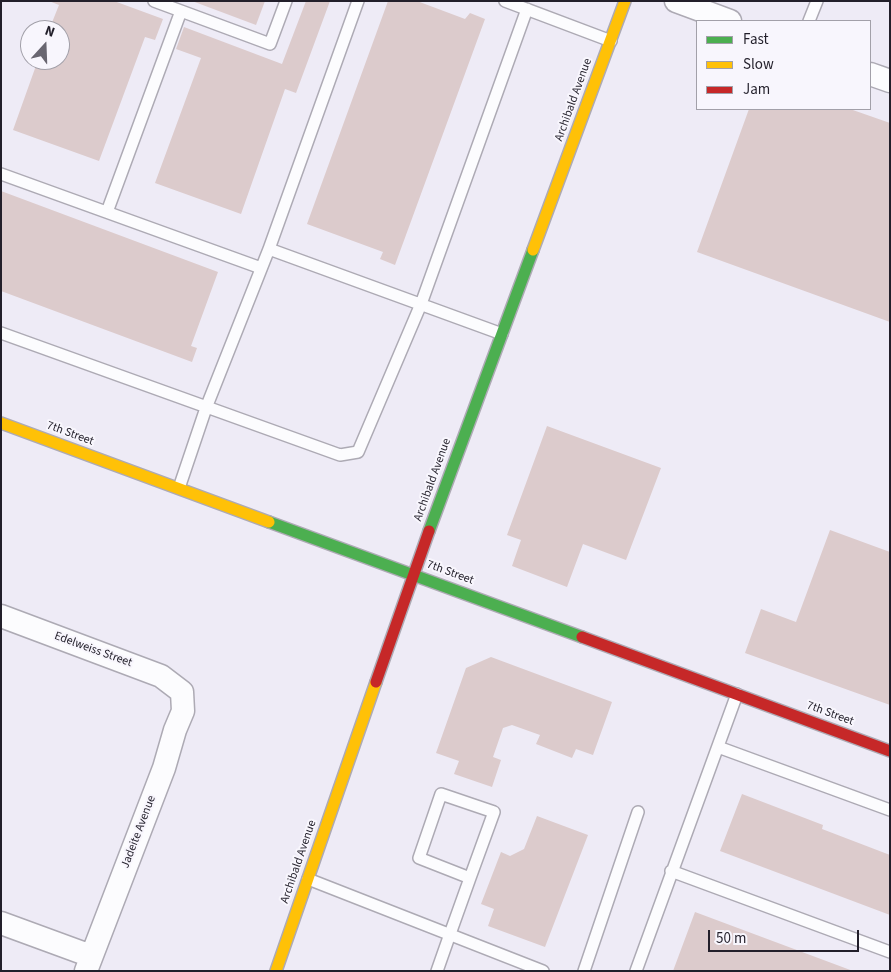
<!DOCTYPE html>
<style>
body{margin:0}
#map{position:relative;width:891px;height:972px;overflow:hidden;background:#eeebf6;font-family:"Source Sans 3",sans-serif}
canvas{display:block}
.frame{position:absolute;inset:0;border:2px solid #221f2a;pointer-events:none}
.legend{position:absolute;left:696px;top:20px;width:175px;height:90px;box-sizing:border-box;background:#f8f6fd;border:1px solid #a2a0a9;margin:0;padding:6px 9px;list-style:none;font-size:15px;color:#221f2a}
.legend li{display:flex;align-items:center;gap:10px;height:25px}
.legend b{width:25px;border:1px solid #a2a0a9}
.north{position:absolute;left:20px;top:20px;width:50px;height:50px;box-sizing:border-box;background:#f8f6fd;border:1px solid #a2a0a9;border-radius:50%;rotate:20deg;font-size:14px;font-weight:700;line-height:20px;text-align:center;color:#221f2a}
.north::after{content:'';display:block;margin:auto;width:18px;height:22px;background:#696671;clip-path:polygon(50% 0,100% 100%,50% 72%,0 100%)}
.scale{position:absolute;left:708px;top:930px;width:151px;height:22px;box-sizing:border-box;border:2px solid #221f2a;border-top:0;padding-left:6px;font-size:15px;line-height:18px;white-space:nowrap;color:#221f2a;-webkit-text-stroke:4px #f8f6fd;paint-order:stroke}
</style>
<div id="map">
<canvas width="891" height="972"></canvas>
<div class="frame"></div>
<ul class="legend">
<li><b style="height:6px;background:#4caf50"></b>Fast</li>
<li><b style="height:6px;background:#ffc107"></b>Slow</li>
<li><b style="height:6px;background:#c62828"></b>Jam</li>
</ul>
<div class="north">N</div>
<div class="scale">50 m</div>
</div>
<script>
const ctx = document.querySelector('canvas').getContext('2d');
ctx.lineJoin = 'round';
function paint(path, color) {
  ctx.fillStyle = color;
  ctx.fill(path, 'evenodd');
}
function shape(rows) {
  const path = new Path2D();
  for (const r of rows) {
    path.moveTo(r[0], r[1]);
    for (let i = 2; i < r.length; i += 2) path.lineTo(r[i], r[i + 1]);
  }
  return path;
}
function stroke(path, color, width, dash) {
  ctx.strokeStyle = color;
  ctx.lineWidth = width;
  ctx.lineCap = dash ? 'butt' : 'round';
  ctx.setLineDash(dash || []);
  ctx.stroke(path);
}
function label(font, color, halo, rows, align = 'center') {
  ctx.font = font + ' "Source Sans 3",sans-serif';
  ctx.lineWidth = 4;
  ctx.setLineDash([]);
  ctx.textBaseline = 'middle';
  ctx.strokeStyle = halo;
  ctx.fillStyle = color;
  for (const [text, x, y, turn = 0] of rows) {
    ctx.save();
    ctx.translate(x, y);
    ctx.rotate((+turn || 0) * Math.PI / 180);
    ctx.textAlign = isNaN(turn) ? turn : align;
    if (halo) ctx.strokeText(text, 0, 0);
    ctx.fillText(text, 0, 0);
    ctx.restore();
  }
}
const building = shape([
 [49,1,114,1,163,19,155,40,145,37,99,161,13,130,38,60,60,60,60,30,49,30,59,5],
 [192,1,265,1,256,25],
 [306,1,330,1,296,93,285,89,241,214,155,183,201,58,176,49,184,27,282,64],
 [388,1,417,1,465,19,470,13,485,19,395,265,380,259,383,252,307,224],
 [749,109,850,109,890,123,890,322,697,252],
 [1,191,218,272,191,346,197,348,192,362,1,291],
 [547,426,661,468,626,560,583,544,567,587,512,566,521,540,507,535],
 [830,530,890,552,890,705,745,653,761,609,796,622],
 [491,657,612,702,593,755,576,749,572,758,536,744,540,735,512,725,503,728,493,757,501,760,492,787,454,774,459,761,436,753,466,668],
 [742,794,823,825,822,829,890,855,890,915,720,851],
 [537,816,588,835,545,947,488,926,494,909,481,904,501,852,510,856,524,849],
 [695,912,853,971,673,971]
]);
const lane = shape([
 [505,1,611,41],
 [181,11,270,44,286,1],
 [809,21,817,1],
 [1,174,261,268],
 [107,212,181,11,154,1],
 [269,249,502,334],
 [1,333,340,455,358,452,421,304,527,9],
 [179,488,206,408,269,249,358,1],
 [718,747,890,810],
 [671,871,890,952],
 [308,879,543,971],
 [437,971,450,934,470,878,494,812,441,794,419,858,470,878],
 [584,971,638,812],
 [636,971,737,694]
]);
const street = shape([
 [676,1,730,21],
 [870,74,890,81],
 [1,616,161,676,182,692,183,711,175,730,164,768,86,971],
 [1,923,91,956]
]);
const fast = shape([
 [269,522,582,637],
 [429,531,533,250]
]);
const slow = shape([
 [533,250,625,1],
 [1,423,269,522],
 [276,971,376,682]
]);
const jam = shape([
 [582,637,890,751],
 [376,682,429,531]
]);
const streetNames = [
 ["Archibald Avenue",574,100,-70],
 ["7th Street",70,434,20],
 ["Archibald Avenue",433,480,-70],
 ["7th Street",450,573,20],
 ["Edelweiss Street",93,650,20],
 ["7th Street",830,714,20],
 ["Jadeite Avenue",139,832,-69],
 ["Archibald Avenue",299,862,-71]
];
paint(building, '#dccbcc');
stroke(lane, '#adaab4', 14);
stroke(street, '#adaab4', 25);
stroke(fast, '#adaab4', 14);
stroke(slow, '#adaab4', 14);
stroke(jam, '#adaab4', 14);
stroke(lane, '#fcfcfe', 11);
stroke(street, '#fcfcfe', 22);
stroke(fast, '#4caf50', 11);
stroke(slow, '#ffc107', 11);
stroke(jam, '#c62828', 11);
label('12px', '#221f2a', '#f8f6fd', streetNames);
</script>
